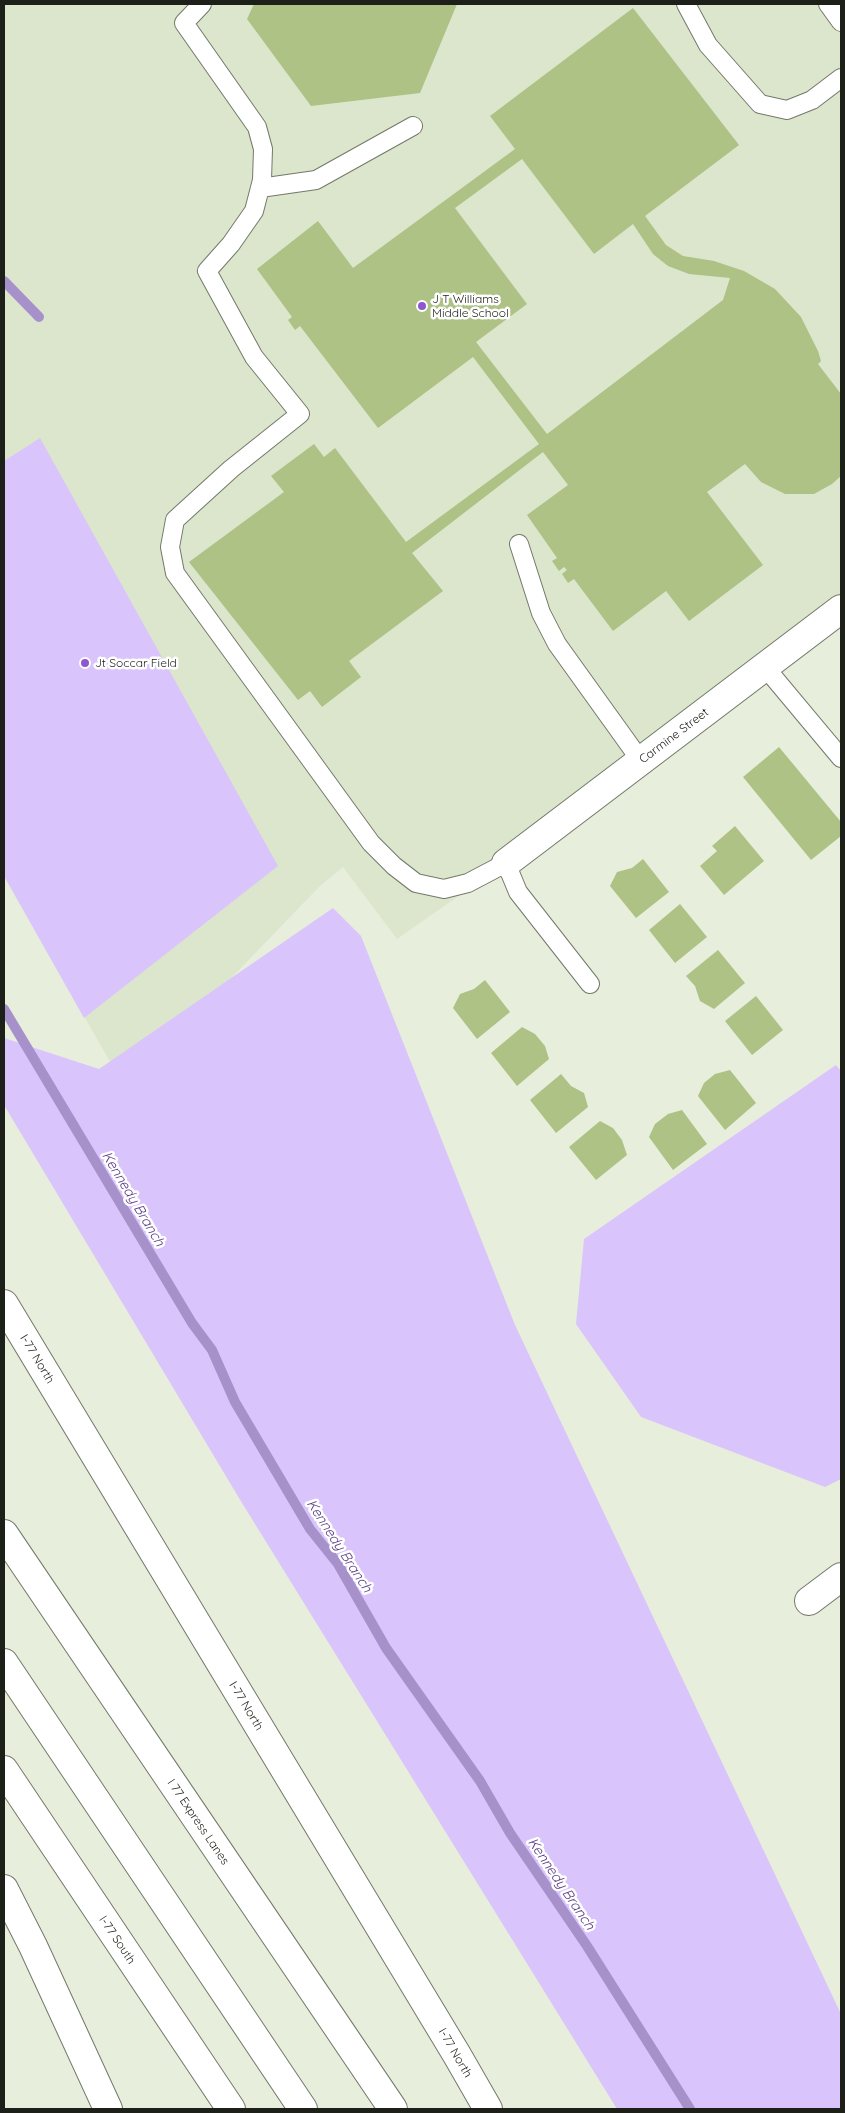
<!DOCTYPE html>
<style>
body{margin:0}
#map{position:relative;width:845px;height:2113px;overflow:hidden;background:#e7eedc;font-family:Quicksand,sans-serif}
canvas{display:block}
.frame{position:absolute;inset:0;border:5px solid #1d1f19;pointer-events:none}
</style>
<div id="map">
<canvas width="845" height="2113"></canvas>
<div class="frame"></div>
</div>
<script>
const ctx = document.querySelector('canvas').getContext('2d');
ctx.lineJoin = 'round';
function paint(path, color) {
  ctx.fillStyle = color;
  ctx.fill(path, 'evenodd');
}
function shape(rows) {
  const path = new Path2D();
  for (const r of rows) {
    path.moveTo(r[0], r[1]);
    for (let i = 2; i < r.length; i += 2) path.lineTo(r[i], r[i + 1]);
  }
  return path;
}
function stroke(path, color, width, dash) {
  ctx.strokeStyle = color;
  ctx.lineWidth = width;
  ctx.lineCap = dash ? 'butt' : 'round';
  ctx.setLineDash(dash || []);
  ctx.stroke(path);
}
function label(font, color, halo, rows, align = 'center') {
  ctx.font = font + ' Quicksand,sans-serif';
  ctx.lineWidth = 5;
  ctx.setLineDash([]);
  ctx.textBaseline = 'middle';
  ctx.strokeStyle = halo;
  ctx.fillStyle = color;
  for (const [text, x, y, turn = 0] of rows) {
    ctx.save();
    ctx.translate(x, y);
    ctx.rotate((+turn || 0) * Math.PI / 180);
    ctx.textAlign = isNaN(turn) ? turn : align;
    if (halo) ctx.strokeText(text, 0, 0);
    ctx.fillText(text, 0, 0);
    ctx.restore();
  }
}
const built = shape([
 [4,4,841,4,841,608,506,863,397,939,343,867,320,886,125,1088,4,876]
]);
const green = shape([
 [40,438,278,866,84,1018,4,876,4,461],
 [333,908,361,936,515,1325,841,2014,841,2109,617,2109,242,1503,4,1105,4,1038,99,1069],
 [836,1065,841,1071,841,1479,825,1487,641,1417,576,1324,584,1239]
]);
const stream = shape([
 [4,281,39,317],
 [4,1009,192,1323,212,1350,235,1402,310,1529,338,1564,386,1648,480,1781,510,1833,587,1946,690,2109]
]);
const building = shape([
 [254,4,457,4,420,93,311,106,247,19],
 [633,8,739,145,645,216,666,245,683,256,714,261,744,271,775,289,801,317,818,351,821,361,818,364,841,394,841,476,832,484,814,494,785,494,761,482,745,464,707,492,763,565,689,621,666,591,613,631,574,579,568,583,562,574,567,570,564,567,559,571,552,561,557,558,527,515,568,485,543,452,412,553,443,591,349,661,361,677,322,707,310,691,298,700,189,562,284,492,271,476,314,444,324,457,335,448,406,542,539,444,473,357,378,428,300,326,295,330,288,320,292,317,257,269,318,221,353,268,515,149,490,116],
 [522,159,594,254,633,224,653,254,668,266,689,274,730,278,723,300,547,434,476,342,527,304,455,208],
 [779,747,841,822,841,836,811,860,743,777],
 [735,826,764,861,724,895,700,866,717,851,712,846],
 [643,859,669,892,636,918,610,886,617,872,632,868],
 [680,904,707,937,675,963,649,930],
 [718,950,745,983,714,1009,700,1001,695,986,686,976],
 [485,980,510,1012,477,1039,453,1008,460,994,474,989],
 [756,996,783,1030,752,1055,725,1021],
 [522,1027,535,1034,545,1046,549,1059,517,1086,491,1053],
 [730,1070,756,1103,725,1130,698,1096,704,1083,715,1074],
 [561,1074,571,1086,584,1093,588,1107,556,1133,530,1100],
 [682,1110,707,1144,673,1170,649,1137,655,1124,668,1114],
 [600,1121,613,1128,622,1140,627,1155,596,1180,569,1147]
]);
const lane = shape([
 [202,4,184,23,257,127,263,149,262,180,254,211,231,244,207,271,254,357,300,414,231,469,175,520,170,547,175,573,371,843,394,866,416,883,444,889,468,883,506,863,518,892,590,984],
 [686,4,708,45,760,104,787,110,812,100,841,78],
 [828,4,841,22],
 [260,188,316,180,413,126],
 [519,544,541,613,557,644,641,761],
 [765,667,841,758]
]);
const street = shape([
 [506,863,841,609],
 [809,1601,841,1577]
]);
const highway = shape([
 [4,1304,457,2055,488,2109],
 [4,1534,393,2109],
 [4,1663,303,2109],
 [4,1770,231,2109],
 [4,1889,33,1946,108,2109]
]);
const markers = [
 [422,306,5,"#8d57cf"],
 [85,663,5,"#8d57cf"]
];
const poiNames = [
 ["J T Williams",432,299],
 ["Middle School",432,313],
 ["Jt Soccar Field",95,663]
];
const streetNames = [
 ["Carmine Street",674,736,-37],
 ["I-77 North",37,1359,59],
 ["I-77 North",246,1706,59],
 ["I 77 Express Lanes",198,1822,56],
 ["I-77 South",117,1940,56],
 ["I-77 North",455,2053,60]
];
const waterNames = [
 ["Kennedy Branch",133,1199,59],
 ["Kennedy Branch",339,1546,57],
 ["Kennedy Branch",561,1884,56]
];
paint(built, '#dce6cd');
paint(green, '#d9c5fb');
stroke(stream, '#a791cb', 10);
paint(building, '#adc284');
stroke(lane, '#737969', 20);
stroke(street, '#737969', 30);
stroke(highway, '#737969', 30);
stroke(lane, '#fff', 18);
stroke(street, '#fff', 28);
stroke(highway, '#fff', 28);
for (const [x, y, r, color] of markers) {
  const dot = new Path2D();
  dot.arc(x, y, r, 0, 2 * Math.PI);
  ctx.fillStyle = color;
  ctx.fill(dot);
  stroke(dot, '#fff', 2);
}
label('12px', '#1d1f19', '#fff', poiNames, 'left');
label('12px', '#1d1f19', '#fff', streetNames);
label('italic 14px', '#5c3e85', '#fff', waterNames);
</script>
